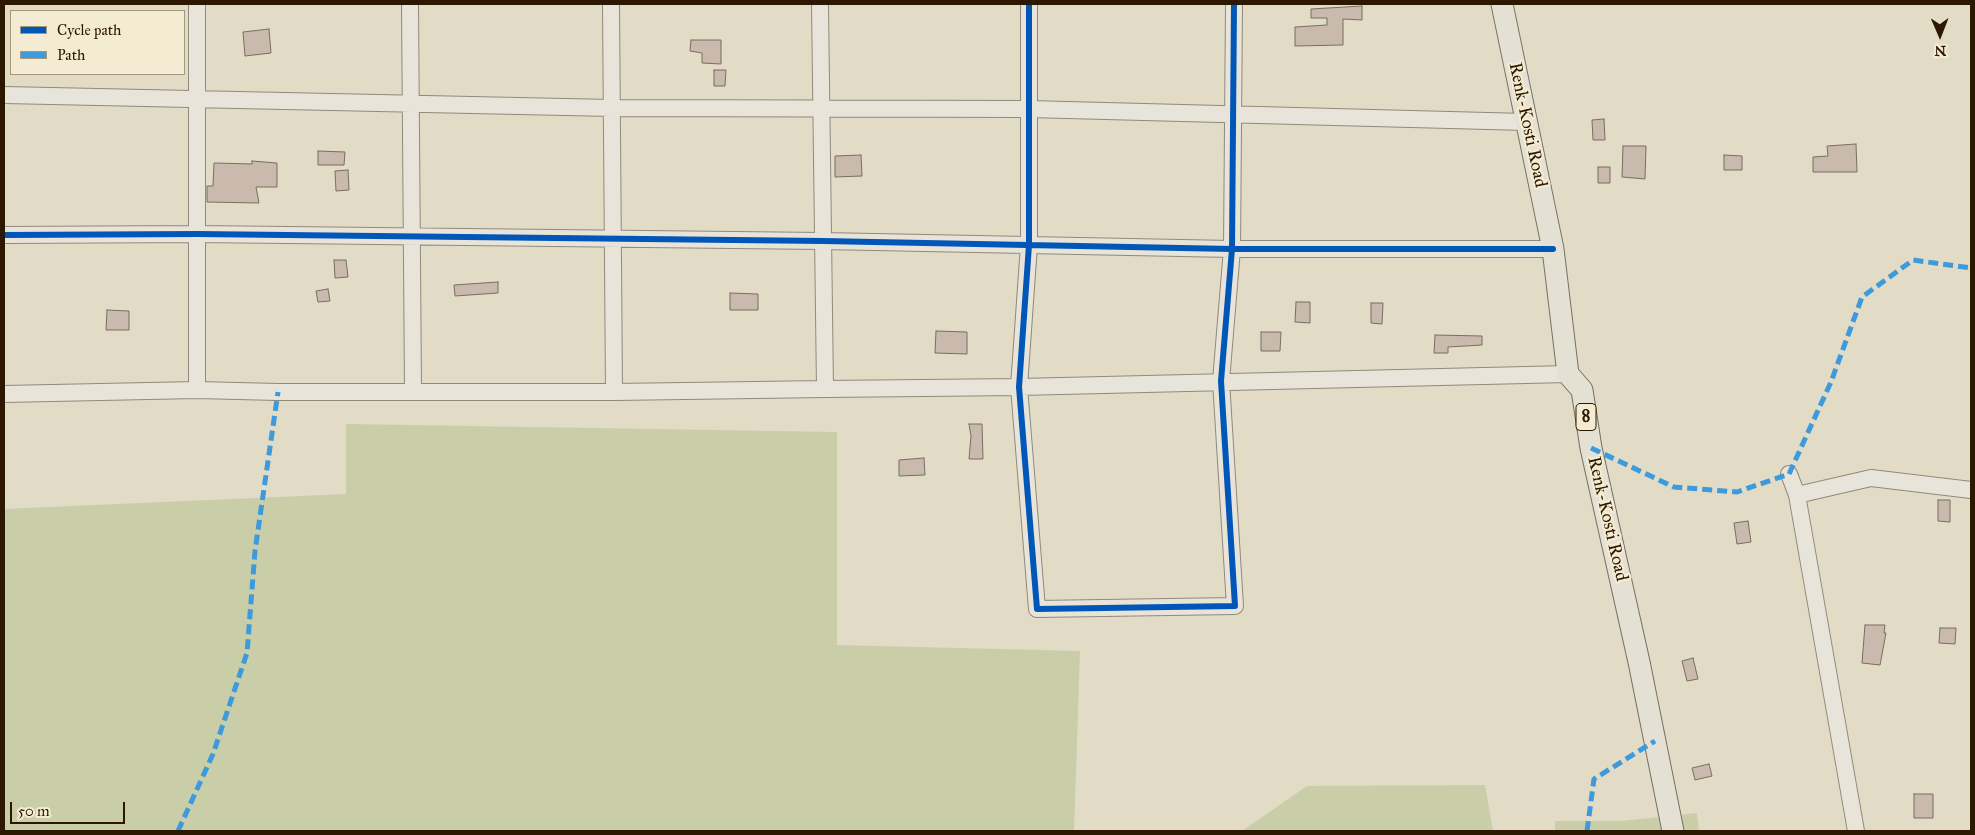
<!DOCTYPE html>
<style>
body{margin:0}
#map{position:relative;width:1975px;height:835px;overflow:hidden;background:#e2dbc6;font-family:"IM FELL Great Primer",serif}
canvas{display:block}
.frame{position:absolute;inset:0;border:5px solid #2c1800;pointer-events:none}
.legend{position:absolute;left:10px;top:10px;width:175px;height:65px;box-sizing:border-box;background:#f4ecd2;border:1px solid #a4977e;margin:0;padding:6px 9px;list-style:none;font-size:15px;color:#2c1800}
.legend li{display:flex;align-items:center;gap:10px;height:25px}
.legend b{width:25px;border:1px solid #a4977e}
.north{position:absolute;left:1915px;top:10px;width:50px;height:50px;-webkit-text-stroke:4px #f4ecd2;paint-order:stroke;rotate:179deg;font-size:14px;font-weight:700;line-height:20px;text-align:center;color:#2c1800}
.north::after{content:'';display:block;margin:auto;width:18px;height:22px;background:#2c1800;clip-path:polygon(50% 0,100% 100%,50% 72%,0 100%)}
.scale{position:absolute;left:10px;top:802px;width:115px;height:22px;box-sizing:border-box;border:2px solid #2c1800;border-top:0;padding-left:6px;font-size:15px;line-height:18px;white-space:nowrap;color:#2c1800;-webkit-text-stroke:4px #f4ecd2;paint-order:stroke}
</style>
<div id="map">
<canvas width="1975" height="835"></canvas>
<div class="frame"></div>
<ul class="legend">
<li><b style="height:6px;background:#0057b8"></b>Cycle path</li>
<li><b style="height:6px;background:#3d9adc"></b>Path</li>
</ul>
<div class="north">N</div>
<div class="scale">50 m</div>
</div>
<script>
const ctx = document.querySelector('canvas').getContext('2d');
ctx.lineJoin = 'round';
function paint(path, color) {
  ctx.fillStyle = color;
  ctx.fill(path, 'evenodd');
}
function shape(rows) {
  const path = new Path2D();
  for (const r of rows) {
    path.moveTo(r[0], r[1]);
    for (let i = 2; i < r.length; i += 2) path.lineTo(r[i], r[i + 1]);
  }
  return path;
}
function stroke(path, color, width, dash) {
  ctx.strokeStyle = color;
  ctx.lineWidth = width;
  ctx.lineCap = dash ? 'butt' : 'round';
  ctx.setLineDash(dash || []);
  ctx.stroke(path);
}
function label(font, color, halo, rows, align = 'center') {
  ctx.font = font + ' "IM FELL Great Primer",serif';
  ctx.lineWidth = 4.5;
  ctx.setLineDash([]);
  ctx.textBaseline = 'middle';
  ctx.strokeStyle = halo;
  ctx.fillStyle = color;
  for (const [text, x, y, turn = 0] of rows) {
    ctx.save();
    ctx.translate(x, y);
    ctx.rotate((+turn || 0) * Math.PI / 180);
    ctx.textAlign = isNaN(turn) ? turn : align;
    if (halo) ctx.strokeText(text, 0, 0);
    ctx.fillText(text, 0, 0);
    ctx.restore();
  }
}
const green = shape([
 [346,424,837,432,837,645,1080,651,1074,831,4,831,4,509,346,494],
 [1485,785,1493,831,1242,831,1307,786],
 [1697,813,1699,831,1555,831,1555,821,1621,821]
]);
const building = shape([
 [1362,6,1362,20,1343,19,1343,45,1295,46,1295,27,1327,25,1327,18,1311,18,1311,9,1362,6],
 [269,29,271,53,245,56,243,32,269,29],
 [691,40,721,40,721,64,702,63,702,53,690,51,691,40],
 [714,70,726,70,725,86,714,86,714,70],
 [1604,119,1605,140,1593,140,1592,120,1604,119],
 [1856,144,1857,172,1813,172,1813,157,1828,156,1827,146,1856,144],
 [1623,146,1646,146,1645,179,1622,177,1623,146],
 [318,151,345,152,344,165,318,165,318,151],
 [861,155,862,176,835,177,835,156,861,155],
 [1724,155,1742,156,1742,170,1724,170,1724,155],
 [252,161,277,163,277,187,256,187,259,203,207,202,207,186,213,186,214,163,252,164,252,161],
 [1598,167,1610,167,1610,183,1598,183,1598,167],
 [348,170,349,190,336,191,335,171,348,170],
 [334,260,346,260,348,277,335,278,334,260],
 [498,282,498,293,455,296,454,285,498,282],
 [328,289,330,301,318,302,316,291,328,289],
 [730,293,758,294,758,310,730,310,730,293],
 [1296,302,1310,302,1310,323,1295,322,1296,302],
 [1371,303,1383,303,1382,324,1371,323,1371,303],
 [107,310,129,311,129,330,106,330,107,310],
 [936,331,967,332,967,354,935,353,936,331],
 [1261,332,1281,332,1280,351,1261,351,1261,332],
 [1435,335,1482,336,1482,345,1448,347,1448,353,1434,353,1435,335],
 [969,424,982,424,983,459,969,459,971,436,969,424],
 [924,458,925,475,899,476,899,460,924,458],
 [1938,500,1950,500,1950,522,1938,521,1938,500],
 [1748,521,1751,542,1737,544,1734,523,1748,521],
 [1865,625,1885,625,1884,633,1886,633,1880,665,1862,663,1865,625],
 [1940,628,1956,628,1955,644,1939,643,1940,628],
 [1693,658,1698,679,1687,681,1682,661,1693,658],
 [1709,764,1712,776,1695,780,1692,768,1709,764],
 [1914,794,1933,794,1933,818,1914,818,1914,794]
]);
const minor = shape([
 [197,4,197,390],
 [410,4,413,391],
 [611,4,614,392],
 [820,4,825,389,1019,387,1568,374],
 [1029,4,1029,245,1019,387,1037,609,1235,606,1221,381,1232,249,1234,4],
 [4,95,612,108,1029,109,1526,122],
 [4,235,197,234,823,241,1232,249,1553,249],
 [4,394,197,390,278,392,614,392,825,389],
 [1789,474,1797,495,1856,831],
 [1797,495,1871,478,1971,490]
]);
const major = shape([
 [1502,4,1553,249,1568,374,1582,390,1591,448,1639,662,1673,831]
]);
const quiet = shape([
 [1591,448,1674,487,1737,492,1789,474,1831,382,1862,297,1913,260,1971,268],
 [178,831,213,754,247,653,255,551,278,392],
 [1587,831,1594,779,1655,741]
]);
const cycleway = shape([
 [1029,4,1029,245,1019,387,1037,609,1235,606,1221,381,1232,249,1234,4],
 [4,235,197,234,823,241,1232,249,1553,249]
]);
const shields = [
 [1586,417,20]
];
const shieldNames = [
 ["8",1586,417]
];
const streetNames = [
 ["Renk-Kosti Road",1527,125,78],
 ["Renk-Kosti Road",1607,519,77]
];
paint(green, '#c9cea9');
paint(building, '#cab9ad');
stroke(building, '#766f61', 1);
stroke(minor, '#908a7b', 18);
stroke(major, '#766f61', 23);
stroke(minor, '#e8e4da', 16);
stroke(major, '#e4e0d4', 21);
stroke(quiet, '#3d9adc', 5, [10, 5]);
stroke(cycleway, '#0057b8', 6);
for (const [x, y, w] of shields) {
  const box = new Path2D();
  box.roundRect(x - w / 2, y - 13.5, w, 27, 4);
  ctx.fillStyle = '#f4ecd2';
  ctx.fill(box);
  stroke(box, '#2c1800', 1);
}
label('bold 16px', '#2c1800', null, shieldNames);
label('18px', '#2c1800', '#f4ecd2', streetNames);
</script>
